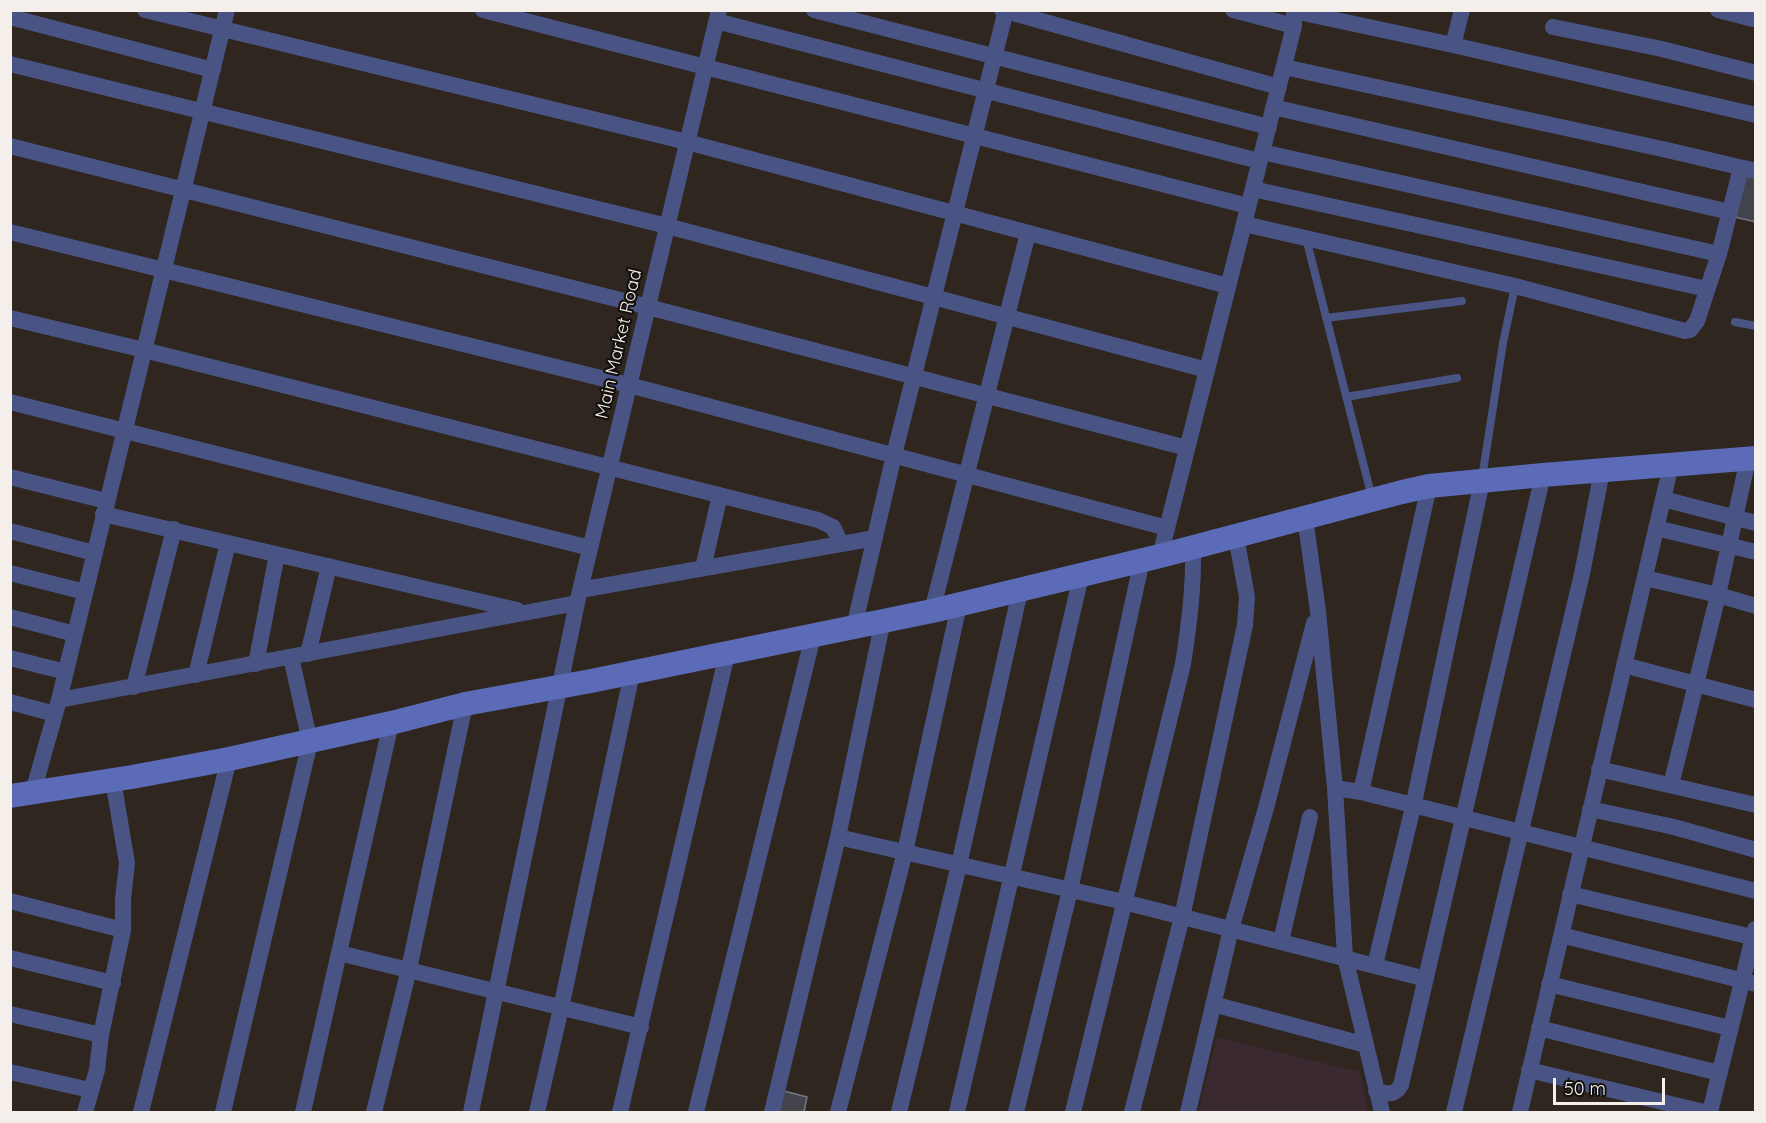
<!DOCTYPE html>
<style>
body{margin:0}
#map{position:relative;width:1766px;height:1123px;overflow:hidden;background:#2e261f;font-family:Quicksand,sans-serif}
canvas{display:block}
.frame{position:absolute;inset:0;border:12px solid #f4efea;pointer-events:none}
.scale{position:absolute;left:1553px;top:1078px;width:112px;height:27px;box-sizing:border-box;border:3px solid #f4efea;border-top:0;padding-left:8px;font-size:18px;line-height:21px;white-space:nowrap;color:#f4efea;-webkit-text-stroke:4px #13100d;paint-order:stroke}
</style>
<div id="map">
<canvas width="1766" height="1123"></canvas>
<div class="frame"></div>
<div class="scale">50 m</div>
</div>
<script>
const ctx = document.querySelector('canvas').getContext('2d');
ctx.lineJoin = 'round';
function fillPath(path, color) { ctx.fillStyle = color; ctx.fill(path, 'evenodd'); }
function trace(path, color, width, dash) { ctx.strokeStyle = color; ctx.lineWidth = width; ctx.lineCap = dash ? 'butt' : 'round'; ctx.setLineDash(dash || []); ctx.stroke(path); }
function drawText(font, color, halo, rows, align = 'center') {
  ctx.font = font + ' Quicksand,sans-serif'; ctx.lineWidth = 4.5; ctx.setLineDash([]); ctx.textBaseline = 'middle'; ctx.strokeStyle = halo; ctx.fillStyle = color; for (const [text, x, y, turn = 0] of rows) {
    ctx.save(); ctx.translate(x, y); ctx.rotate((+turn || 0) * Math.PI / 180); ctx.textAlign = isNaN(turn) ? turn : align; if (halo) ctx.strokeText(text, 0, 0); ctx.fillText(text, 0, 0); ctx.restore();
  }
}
fillPath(new Path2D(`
 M1217,1037L1360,1072L1368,1112H1198Z`), '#3b2931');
const building = new Path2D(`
 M1745,176L1756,178V222L1735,217Z
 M780,1090L807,1097L804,1112H774Z`);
fillPath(building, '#43434c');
trace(building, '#777782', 1.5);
trace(new Path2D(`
 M1306,238L1372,498
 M1326,318L1462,301
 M1735,322L1756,326
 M1346,397L1457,378
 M1482,478L1503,343L1515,286`), '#495484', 8);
trace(new Path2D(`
 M145,10L687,142L1228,286
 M483,10L1248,206
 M814,10L1269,127
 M1002,10L1279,87
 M1233,10L1294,26
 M1718,10L1753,19
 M1294,11L1453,45L1756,115
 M10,17L213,70
 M716,21L1259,161
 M1553,27L1662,49L1756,73
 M1453,45L1462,10
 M10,64L667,226L1207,370
 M1284,67L1667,150L1756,171
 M1273,107L1730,212
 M10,146L648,307L1187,448
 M1262,152L1719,254
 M1253,189L1707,289
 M1244,224L1515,286L1685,331L1690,330L1697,321L1719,254L1741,168
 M10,232L629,385L1167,528
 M10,318L144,350L818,520L833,527L841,544
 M10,402L590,548
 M10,477L106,501
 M1663,499L1756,523
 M103,514L517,610
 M1305,517L1318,611L1335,788L1345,957L1382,1112
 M1656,528L1756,552
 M10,531L94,553
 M1160,556L1294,26V10
 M703,568L720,495
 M10,573L85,592
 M1645,578L1718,595L1756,606
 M580,590L875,538
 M932,611L1028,233
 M10,617L75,634
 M854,627L894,455L1006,10
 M308,654L329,566
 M10,658L66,672
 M256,664L277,554
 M1624,665L1756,700
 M196,675L228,543
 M134,687L174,529
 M59,700L577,603
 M10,702L55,714
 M1599,769L1756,805
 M1671,785L1718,595L1748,459
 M1335,788L1361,792L1756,891
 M33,792L59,700L227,10
 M1361,792L1429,486
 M1590,809L1674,827L1756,850
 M838,837L1124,902L1426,979
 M1570,894L1756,938
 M10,901L123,930
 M1561,935L1756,984
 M1281,941L1310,817
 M339,953L641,1027
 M10,958L113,983
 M1375,965L1413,807L1482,481
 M1549,984L1730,1028
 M1213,1004L1366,1045
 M10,1014L101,1035
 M1539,1028L1719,1073
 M1529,1070L1704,1112
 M10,1072L90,1090
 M1376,1091C1388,1094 1395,1096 1401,1085L1543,475
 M85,1112L97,1070L101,1035L123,930V899L127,863L113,780
 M141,1112L229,759
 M223,1112L310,742L291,657
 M303,1112L391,723
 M374,1112L409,969L465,704
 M471,1112L577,603L719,10
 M537,1112L561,1008L632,673
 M620,1112L727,654
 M696,1112L813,636
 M772,1112L838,837L883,620
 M838,1112L905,852L959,605
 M899,1112L959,865L1020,591
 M957,1112L1081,576
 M1016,1112L1070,890L1142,560
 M1073,1112L1183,664C1189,625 1194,587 1193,547
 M1132,1112L1182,917L1245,625L1247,597L1236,536
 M1188,1112L1231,929L1266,808L1314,623
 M1454,1112L1582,574L1602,471
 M1520,1112L1671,465
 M1710,1112L1755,929`), '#495484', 16);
trace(new Path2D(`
 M10,796L132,777L229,759L391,723L465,704L591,681L932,611L1160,556L1402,492L1429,486L1543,475L1756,458`), '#5c6bb8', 24);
drawText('18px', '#f4efea', '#13100d', [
 ["Main Market Road",619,344,-77]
]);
</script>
